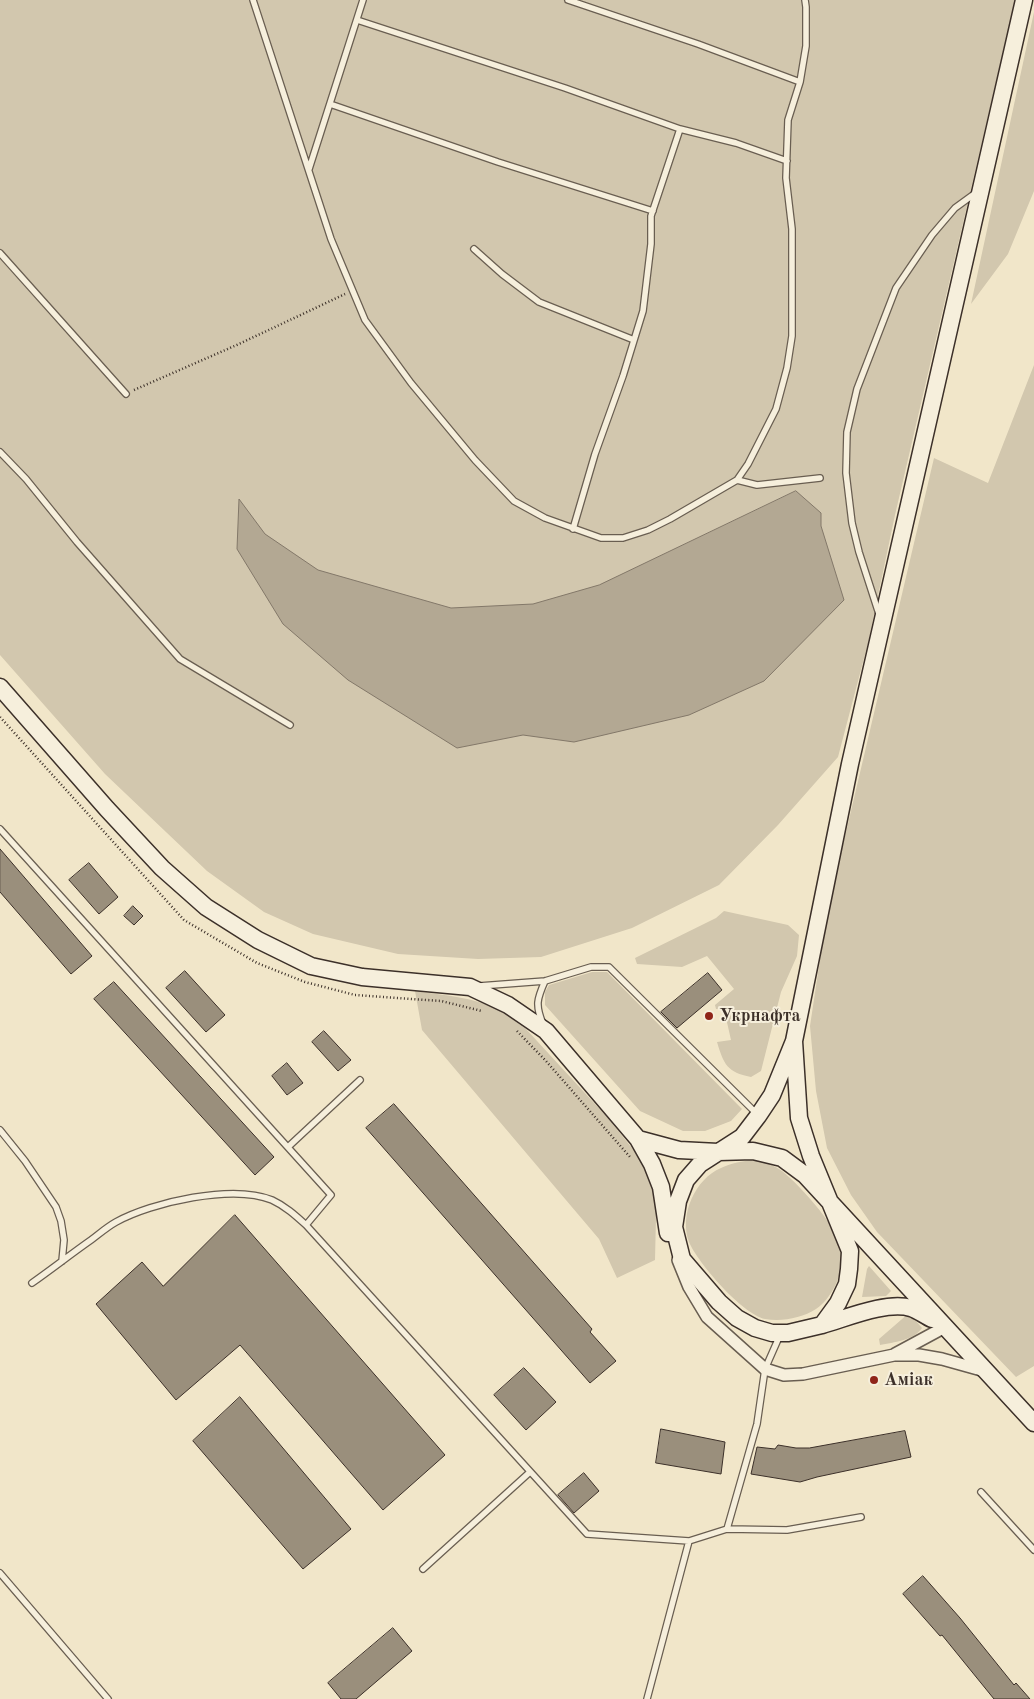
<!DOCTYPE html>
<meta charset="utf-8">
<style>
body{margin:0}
canvas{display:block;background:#f1e6c9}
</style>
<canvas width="1034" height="1699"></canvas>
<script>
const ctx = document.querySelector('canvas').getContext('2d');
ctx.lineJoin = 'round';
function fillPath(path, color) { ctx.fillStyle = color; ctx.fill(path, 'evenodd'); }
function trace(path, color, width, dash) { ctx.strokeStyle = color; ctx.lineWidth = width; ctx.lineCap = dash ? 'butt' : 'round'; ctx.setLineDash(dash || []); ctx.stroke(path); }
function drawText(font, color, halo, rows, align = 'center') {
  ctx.font = font + ' "Old Standard TT",serif'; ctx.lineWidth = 4; ctx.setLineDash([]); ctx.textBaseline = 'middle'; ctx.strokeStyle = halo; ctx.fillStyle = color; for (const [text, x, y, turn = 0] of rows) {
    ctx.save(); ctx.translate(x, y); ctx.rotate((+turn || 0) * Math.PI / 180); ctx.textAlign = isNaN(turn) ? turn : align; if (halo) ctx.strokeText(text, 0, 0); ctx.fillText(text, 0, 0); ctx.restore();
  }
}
fillPath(new Path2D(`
 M0,0H1015L895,515L868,643L838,757L778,825L719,885L632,928L541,957L478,959L398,954L313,934L264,912L207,871L105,774L0,655Z
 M1034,12V191L1008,254L971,304Z
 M1034,365V1366L1016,1377L877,1232L851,1195L827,1148L816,1091L810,1026L827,913L934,458L988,483Z
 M724,911L788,925L799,935L797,956L781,992L761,1071L751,1077C727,1072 724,1065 717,1042L731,1040L724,1009H716L715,1005L734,989L707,956L682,967L637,964L635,958L716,918Z
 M592,972H607L742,1109L731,1121L705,1131H683L640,1111L545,1005V992L549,985Z
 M415,991C440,995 474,997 496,1009C507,1014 516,1022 526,1029L607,1117L648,1168L655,1185L656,1217L655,1260L617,1278L599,1239L422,1030Z
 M754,1160C763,1162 771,1164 779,1169C795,1179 837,1227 841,1245C846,1267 835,1296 816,1309C802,1318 782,1322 765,1319C742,1314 698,1263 689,1242C679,1215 695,1179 721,1168C732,1163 742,1161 754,1160Z
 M869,1266L891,1291L886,1296L862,1297L867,1269Z
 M909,1313L922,1328C913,1341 894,1342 880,1345L879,1339Z`), '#d2c7ae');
const water = new Path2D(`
 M796,491L821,513V526L844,600L764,681L689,715L574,742L523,735L457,748L348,680L283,624L237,549L239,499L265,534L318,570L451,608L533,604L599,585Z`);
fillPath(water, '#b3a893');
trace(water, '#837869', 1);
const building = new Path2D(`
 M0,849L92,956L71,974L0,892Z
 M89,863L118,897L99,914L69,880Z
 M133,906L143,916L134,925L124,916Z
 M185,971L225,1015L206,1032L166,988Z
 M708,973L722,990L677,1028L661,1012Z
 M114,982L274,1157L255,1175L94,999Z
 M324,1031L351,1060L338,1071L312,1042Z
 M287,1063L303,1083L287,1095L272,1076Z
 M394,1104L592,1329L590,1332L616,1361L590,1383L366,1128Z
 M235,1215L445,1455L383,1510L240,1345L176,1400L96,1304L142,1262L163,1286Z
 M524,1368L556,1402L526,1430L494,1395Z
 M240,1397L351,1529L303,1569L193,1441Z
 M661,1429L725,1442L721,1474L656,1463Z
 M905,1431L911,1457L817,1477L800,1482L751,1474L757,1447L775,1449L778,1445L796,1448H809Z
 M584,1473L599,1491L574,1513L558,1495Z
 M923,1576L960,1618L1014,1685L1016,1683L1030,1699H994L942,1635L940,1636L903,1594Z
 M393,1628L412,1651L356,1699H341L328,1683Z`);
fillPath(building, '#9a8f7c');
trace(building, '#3c3029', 1);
const service = new Path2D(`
 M253,0L331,239L365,320L411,383L475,460L514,501L545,518L601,538H623L648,530L670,519L737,480L748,464L776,409L787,368L792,336V229L786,178L788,120L800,82L806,46V7L805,0
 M568,0L698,44L800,82
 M357,20L565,88L680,129L736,143L787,161
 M330,104L498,162L653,211
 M309,169L363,0
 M474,249L502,274L539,302L634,340
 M0,253L126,394
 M0,452L26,479L77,542L180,659L290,725
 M737,480L757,485L820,478
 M573,529L595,454L623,376L643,311L651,244V216L680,129
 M879,614L859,552L852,523L846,473L847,432L857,389L896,288L932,235L955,208L977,192
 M0,829L331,1195L306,1225L587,1534L689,1541
 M479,986L545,981L591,967H609L757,1114
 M543,1024C535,1005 537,999 545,981
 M0,1130L25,1161L56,1207L61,1221L64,1240L62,1261
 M288,1147L360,1080
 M32,1283C52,1269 71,1254 91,1240C99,1234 107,1227 116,1222C152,1202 233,1184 272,1200C285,1206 295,1215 306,1225
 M981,1492L1034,1550
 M727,1529L787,1530L861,1517
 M423,1569L530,1472
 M0,1573L108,1699
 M647,1699L689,1541L727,1529L757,1424L765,1369L780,1335`);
const minor = new Path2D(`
 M678,1260L689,1287L707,1317L765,1369L784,1375L803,1374L894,1355H919L942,1359L985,1371
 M895,1354L945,1327`);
const secondary = new Path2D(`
 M0,687L107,809L162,868L206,907L258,940L311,966L362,977L470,987L508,1005L546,1031L638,1139L652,1164L661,1187L668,1233
 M794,1041L799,1118L811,1156L850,1251L849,1269L847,1284L838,1303L822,1325L788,1333H772L755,1328L737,1318L719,1302L682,1259L674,1227L678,1201L686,1180L700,1164L742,1137L758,1116L772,1095L794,1041L850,764L1024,0
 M638,1139L679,1150L718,1152L753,1151L782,1158L805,1175L1034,1423
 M822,1325C847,1318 886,1301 911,1308C918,1310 925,1316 932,1319`);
trace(service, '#695e51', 8);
trace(minor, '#695e51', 14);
trace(secondary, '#3c3029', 19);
trace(new Path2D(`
 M134,390L239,344L345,294
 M0,717L184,920L257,963L305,982L355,995L441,1001L482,1011
 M517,1031L546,1061L630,1157`), '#3c3029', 2.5, [1, 2.5]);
trace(service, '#f6efdc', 5.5);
trace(minor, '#f6efdc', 11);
trace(secondary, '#f6efdc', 16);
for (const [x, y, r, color] of [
 [709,1016,5,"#8f2418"],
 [874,1380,5,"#8f2418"]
]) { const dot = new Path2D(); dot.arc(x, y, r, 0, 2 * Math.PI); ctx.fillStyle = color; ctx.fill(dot); trace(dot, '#f6efdc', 2); }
drawText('bold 18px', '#3c3029', '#f6efdc', [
 ["Укрнафта",719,1016],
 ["Аміак",884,1380]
], 'left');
</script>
